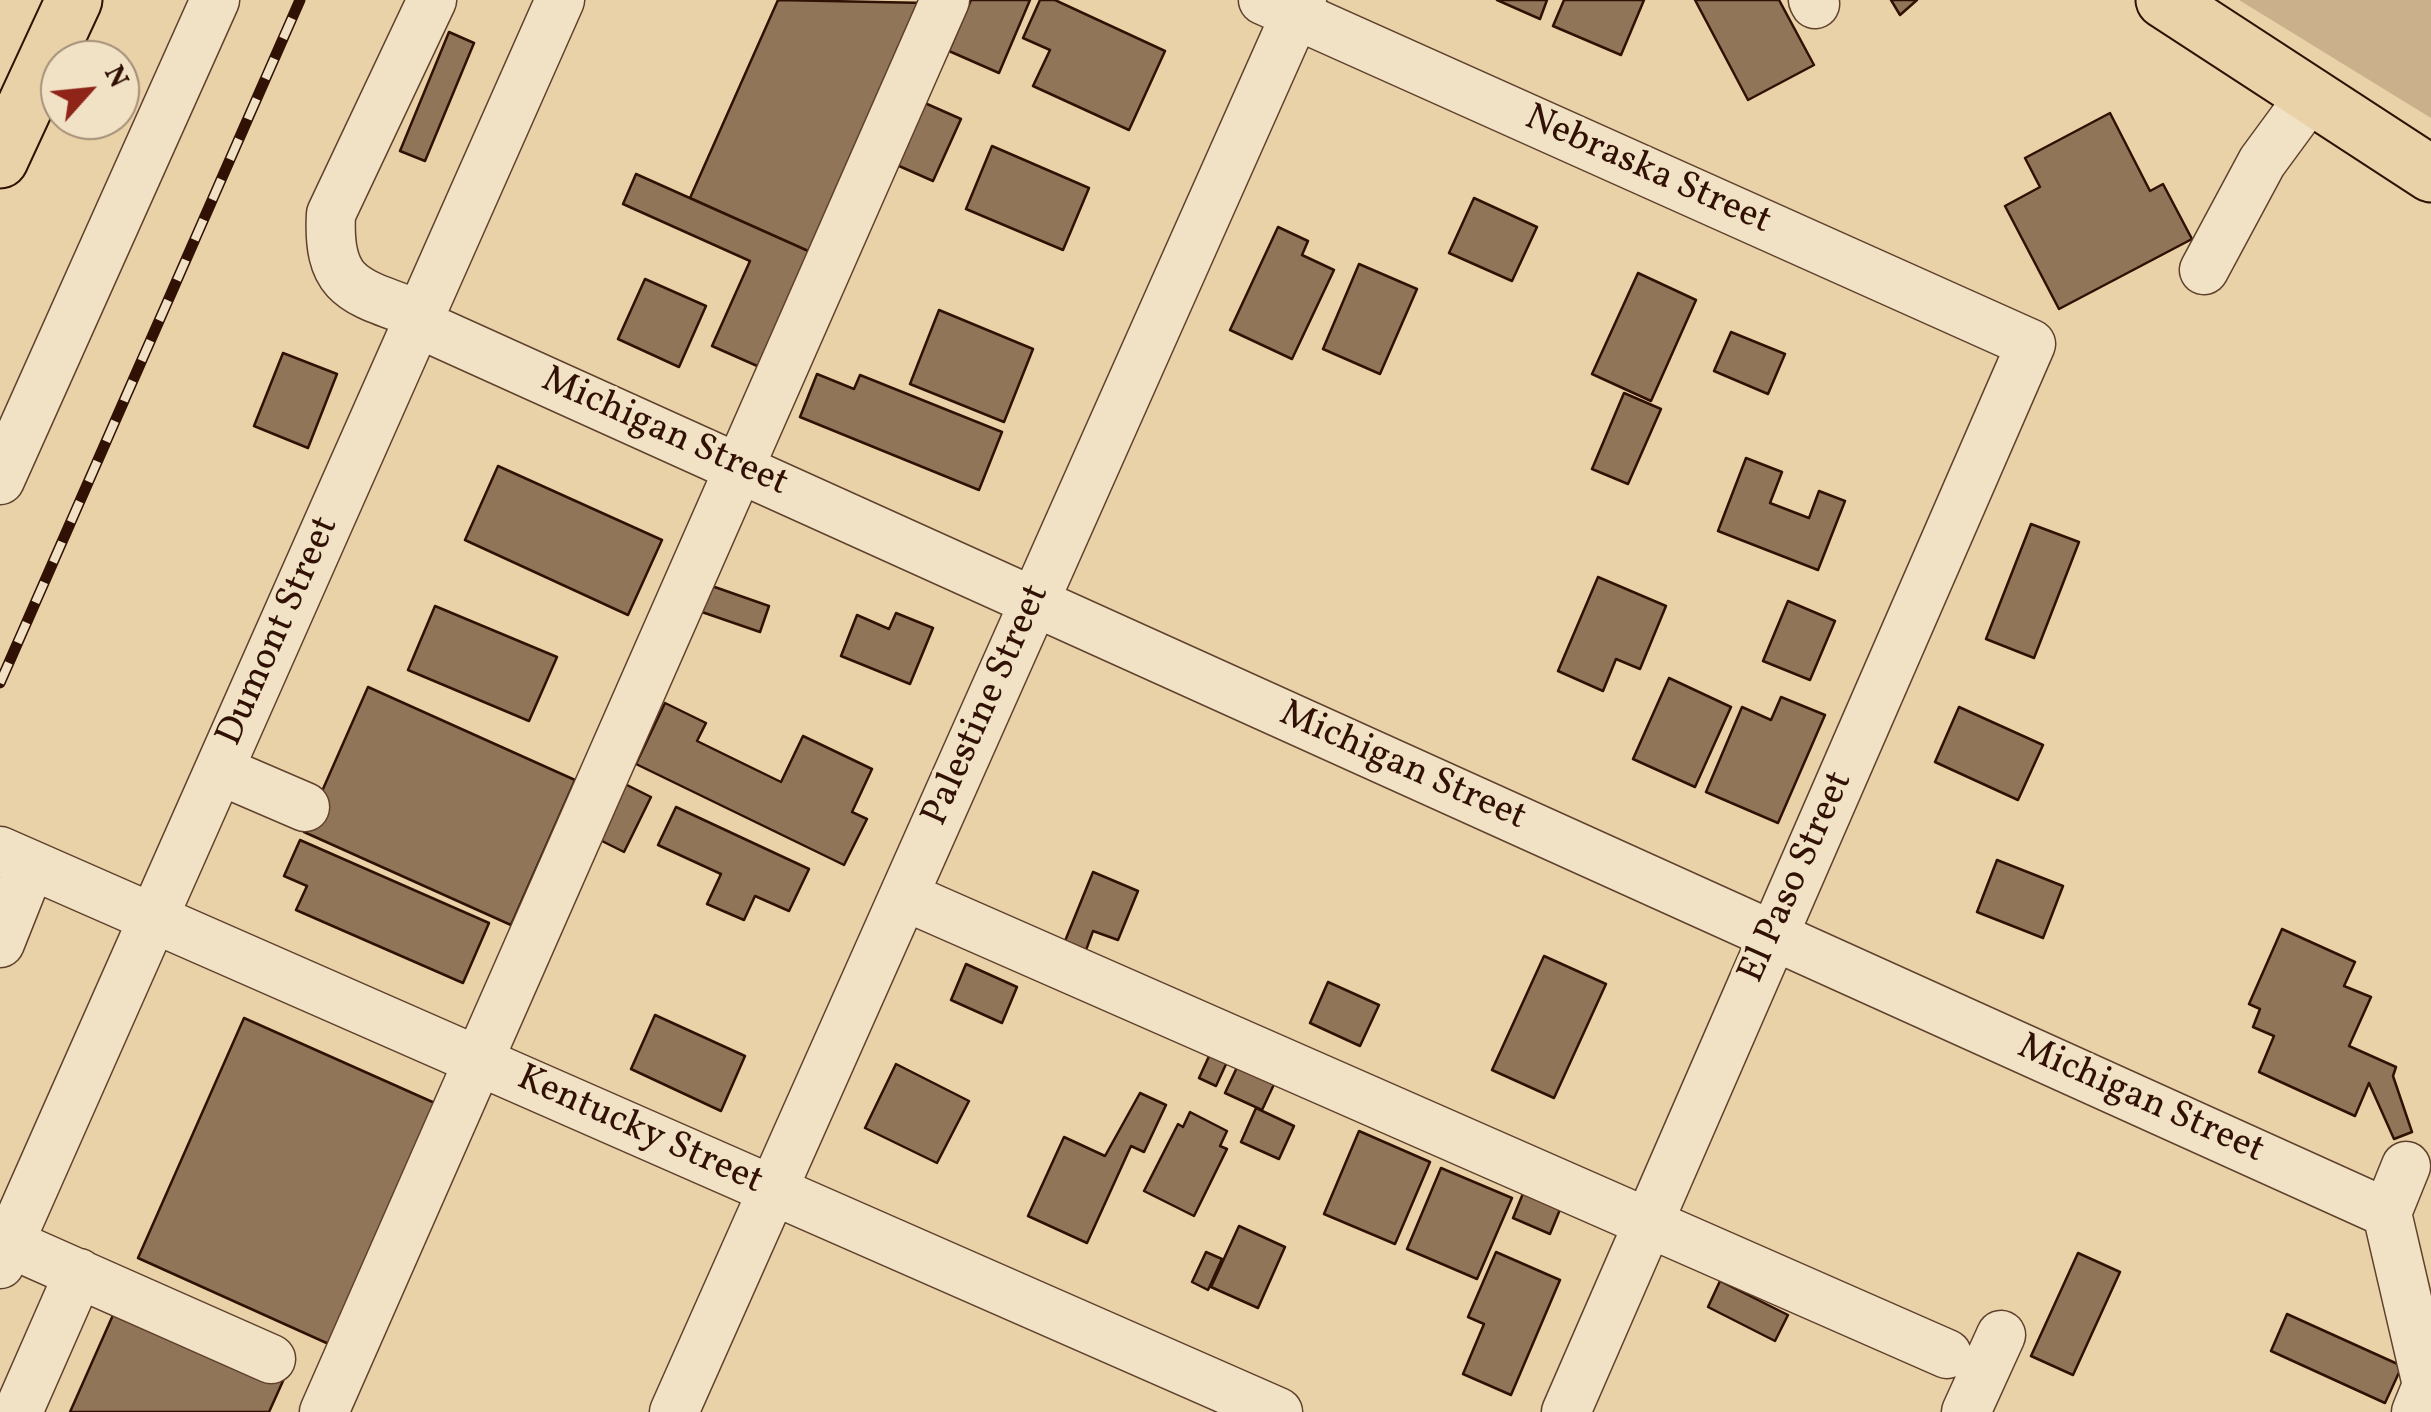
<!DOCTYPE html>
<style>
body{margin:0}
#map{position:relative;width:2431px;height:1412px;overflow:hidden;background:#e9d2a8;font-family:Vollkorn,serif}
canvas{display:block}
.north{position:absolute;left:40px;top:40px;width:100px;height:100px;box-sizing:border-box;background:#f1e2c6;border:2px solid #a48e78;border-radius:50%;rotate:63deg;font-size:28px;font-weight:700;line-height:40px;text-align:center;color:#311104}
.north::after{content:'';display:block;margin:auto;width:35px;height:45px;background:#8f2418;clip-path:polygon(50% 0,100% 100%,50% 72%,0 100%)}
</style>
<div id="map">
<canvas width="2431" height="1412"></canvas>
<div class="north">N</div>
</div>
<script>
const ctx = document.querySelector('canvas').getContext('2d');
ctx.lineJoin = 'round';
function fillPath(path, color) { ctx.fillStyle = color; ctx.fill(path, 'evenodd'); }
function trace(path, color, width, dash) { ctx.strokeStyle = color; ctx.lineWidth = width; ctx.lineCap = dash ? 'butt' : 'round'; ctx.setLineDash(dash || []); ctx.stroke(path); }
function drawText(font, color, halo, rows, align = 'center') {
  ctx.font = font + ' Vollkorn,serif'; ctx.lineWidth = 8; ctx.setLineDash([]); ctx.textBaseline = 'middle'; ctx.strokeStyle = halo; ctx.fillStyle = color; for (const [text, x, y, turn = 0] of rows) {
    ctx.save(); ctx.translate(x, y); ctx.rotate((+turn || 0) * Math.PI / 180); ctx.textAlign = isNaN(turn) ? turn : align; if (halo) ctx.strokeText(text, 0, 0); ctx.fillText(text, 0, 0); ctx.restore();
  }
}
fillPath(new Path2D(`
 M2239,0H2431V118Z`), '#cab18c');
const building = new Path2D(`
 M778,0L926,3L815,254L690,198Z
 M971,0H1030L999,73L949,51Z
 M1040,0H1055L1165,51L1129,130L1033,86L1050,50L1023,38Z
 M1497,0H1547L1540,19Z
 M1564,0H1644L1621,55L1553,26Z
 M1695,0H1779L1814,65L1748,100Z
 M1891,0H1917L1900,15Z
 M449,32L474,43L425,161L400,151Z
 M918,100L961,119L933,181L890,162Z
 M2110,113L2150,191L2163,184L2192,239L2059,309L2005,206L2040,187L2025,158Z
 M992,146L1089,188L1063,250L966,209Z
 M636,174L815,254L764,369L712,346L750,261L623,204Z
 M1474,198L1537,227L1512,281L1449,253Z
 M1278,227L1308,241L1302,255L1334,270L1292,359L1230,330Z
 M1359,264L1417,289L1380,374L1323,349Z
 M1638,273L1696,300L1651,401L1592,374Z
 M645,279L706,306L679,367L618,339Z
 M939,310L1033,349L1004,422L910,384Z
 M1731,332L1785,354L1768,394L1714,371Z
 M283,353L337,374L308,448L254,426Z
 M817,374L854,389L860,375L1002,432L979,490L800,417Z
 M1624,393L1661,409L1628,484L1592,469Z
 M1746,458L1782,472L1770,503L1809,518L1819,491L1845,501L1818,570L1718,531Z
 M498,466L662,540L628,615L465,540Z
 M2031,524L2079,542L2034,658L1986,639Z
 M1598,577L1666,606L1640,669L1616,659L1603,691L1558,671Z
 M709,585L769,606L760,632L699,611Z
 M1788,601L1835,621L1810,680L1763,661Z
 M435,606L557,657L529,721L408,670Z
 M896,613L933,628L910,684L841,656L857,615L889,629Z
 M1669,678L1731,707L1695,787L1633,759Z
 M368,687L575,780L511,925L304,832Z
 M1781,697L1825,715L1778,823L1706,792L1742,707L1771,720Z
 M665,703L706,723L697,741L781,782L803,736L872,769L852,812L867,819L844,865L636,764Z
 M1959,707L2043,745L2018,800L1935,762Z
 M623,783L651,797L624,852L596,838Z
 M676,807L809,869L789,911L755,896L744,920L707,904L721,874L658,845Z
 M300,840L489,923L463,983L296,910L307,886L284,876Z
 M1997,860L2063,886L2043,938L1977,912Z
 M1093,872L1138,891L1118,940L1093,931L1086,950L1065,941Z
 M2282,929L2355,962L2344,986L2371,997L2349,1046L2396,1067L2393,1076L2412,1132L2394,1139L2369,1083L2355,1116L2259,1072L2274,1036L2253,1027L2260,1009L2249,1004Z
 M1544,956L1606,984L1554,1098L1492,1070Z
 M966,964L1017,987L1002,1023L951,1000Z
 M1328,982L1379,1005L1360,1046L1310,1023Z
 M655,1015L745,1056L721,1111L631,1069Z
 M244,1018L437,1104L331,1345L138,1258Z
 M1210,1054L1227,1062L1216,1086L1199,1078Z
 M1239,1063L1276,1080L1262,1110L1225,1093Z
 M896,1064L969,1101L937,1163L865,1128Z
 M1140,1093L1166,1105L1144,1152L1131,1146L1087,1243L1028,1216L1064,1137L1105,1156Z
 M1256,1108L1294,1126L1279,1159L1241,1142Z
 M1190,1112L1227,1131L1220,1146L1227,1149L1194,1216L1144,1191L1178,1124L1183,1127Z
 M1359,1131L1430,1162L1395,1244L1324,1214Z
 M1441,1168L1512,1198L1477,1279L1407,1249Z
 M1524,1191L1561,1207L1550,1234L1513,1218Z
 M1239,1226L1285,1247L1258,1308L1211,1287Z
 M1206,1252L1222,1259L1208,1290L1192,1282Z
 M1496,1252L1560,1280L1511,1395L1463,1374L1484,1324L1468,1317Z
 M2078,1253L2120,1272L2073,1375L2031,1356Z
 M1720,1281L1788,1315L1775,1341L1708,1307Z
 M117,1306L283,1381L269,1412H70Z
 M2287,1314L2402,1366L2385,1403L2271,1351Z`);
fillPath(building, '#917559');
trace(building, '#311104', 2.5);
const minor = new Path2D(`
 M1263,0L2031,344L1566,1412
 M1813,0L1815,4
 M2204,270L2262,162L2309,98
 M420,315C357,291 327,290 331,214L432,0
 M417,323L2387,1213
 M0,480L215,0
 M219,770L305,807
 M0,851L1278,1412
 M904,896L1947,1354
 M0,943L31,865
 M2406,1166L2387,1213L2427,1385L2416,1412
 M9,1243L271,1359
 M0,1264L560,0
 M18,1412L79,1273
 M324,1412L945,0
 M674,1412L1302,0
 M1966,1412L2001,1335`);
const major = new Path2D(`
 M2164,0L2431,174
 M0,160L74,0`);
trace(minor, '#5f412d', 51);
trace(major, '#311104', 59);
trace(minor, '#f1e2c6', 48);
trace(major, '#e9d2a8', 55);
const rail = new Path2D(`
 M0,683L300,0`);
trace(rail, '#311104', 11);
trace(rail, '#f1e2c6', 8, [22]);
drawText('38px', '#311104', '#f1e2c6', [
 ["Nebraska Street",1647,172,24],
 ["Michigan Street",664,434,24],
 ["Dumont Street",280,632,-66],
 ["Palestine Street",988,706,-66],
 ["Michigan Street",1402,768,24],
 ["El Paso Street",1798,878,-66],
 ["Michigan Street",2140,1101,24],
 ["Kentucky Street",639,1132,24]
]);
</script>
